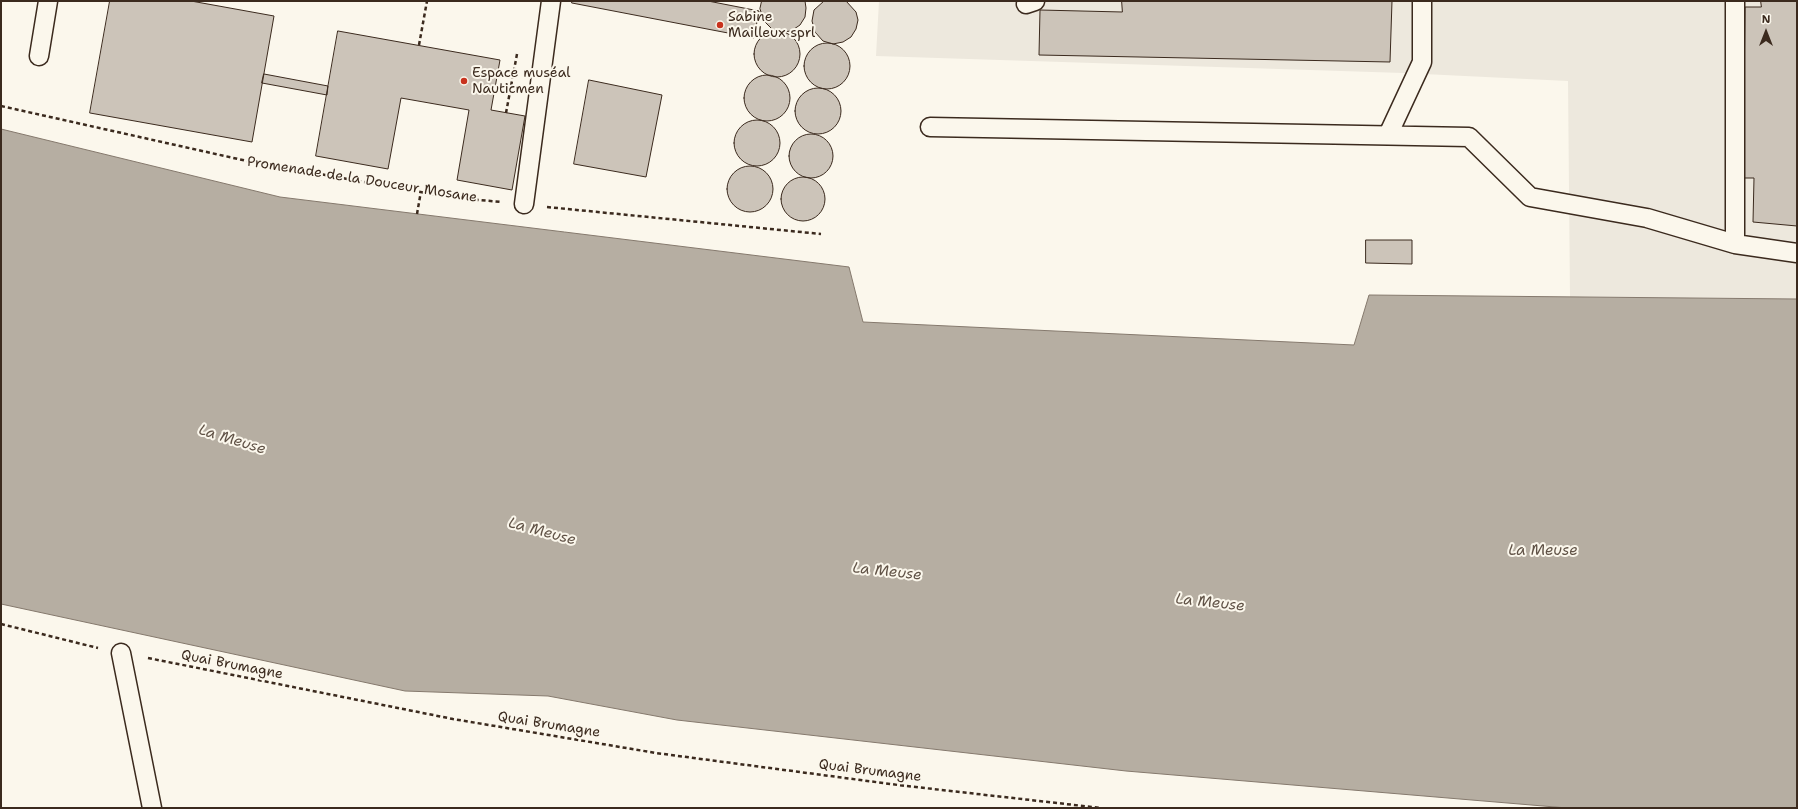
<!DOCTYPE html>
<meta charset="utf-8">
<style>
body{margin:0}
#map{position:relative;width:1798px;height:809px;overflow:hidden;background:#fbf7ec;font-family:"Shantell Sans",sans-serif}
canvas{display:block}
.frame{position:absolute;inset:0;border:2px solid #3b2a1e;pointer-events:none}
.north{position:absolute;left:1746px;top:12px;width:40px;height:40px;-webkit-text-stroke:3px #fbf7ec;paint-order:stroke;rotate:0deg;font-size:11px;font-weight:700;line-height:16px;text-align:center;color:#3b2a1e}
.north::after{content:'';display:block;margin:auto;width:14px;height:18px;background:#3b2a1e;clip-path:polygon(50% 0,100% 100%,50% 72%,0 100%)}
</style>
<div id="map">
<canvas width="1798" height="809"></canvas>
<div class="frame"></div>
<div class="north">N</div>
</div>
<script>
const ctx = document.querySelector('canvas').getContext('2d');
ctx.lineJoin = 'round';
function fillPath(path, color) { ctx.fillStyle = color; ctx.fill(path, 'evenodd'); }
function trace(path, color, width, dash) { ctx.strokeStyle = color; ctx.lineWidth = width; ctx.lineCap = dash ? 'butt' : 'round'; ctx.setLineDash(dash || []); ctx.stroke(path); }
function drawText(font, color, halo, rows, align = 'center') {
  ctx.font = font + ' "Shantell Sans",sans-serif'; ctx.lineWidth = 4; ctx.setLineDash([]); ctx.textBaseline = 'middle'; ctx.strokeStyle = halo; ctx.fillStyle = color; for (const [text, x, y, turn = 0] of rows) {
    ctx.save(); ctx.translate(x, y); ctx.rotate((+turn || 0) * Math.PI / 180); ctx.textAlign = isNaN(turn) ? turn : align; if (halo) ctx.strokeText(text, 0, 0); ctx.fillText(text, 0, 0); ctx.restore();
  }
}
fillPath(new Path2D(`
 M879,1H1797V299L1570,297L1568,81L1403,73L876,56Z`), '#ede8dd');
const water = new Path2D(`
 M1,129L280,197L849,267L863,322L1354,345L1369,295L1797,299V808H1567L1126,771L677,720L548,696L405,691L1,604Z`);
fillPath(water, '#b6aea2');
trace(water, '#85796d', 1);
const building = new Path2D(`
 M110,1H191L274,16L252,142L90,113Z
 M572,1H708L759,11L754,38L572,3Z
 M762,1H805L806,8L805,17L800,25L791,31L781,32L772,29L764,21L760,9Z
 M846,1L856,12L858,20L856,29L851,37L843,42L833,44L823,41L815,32L812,21L814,10L824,1Z
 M1122,1H1392L1390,62L1039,55L1040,10L1122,12Z
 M1761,1H1797V226L1753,222L1754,178H1743L1745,7H1761Z
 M338,31L500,60L491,110L525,116L512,190L457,180L469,110L401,98L388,169L316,156Z
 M754 54a23 23 0 1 1 46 0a23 23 0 1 1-46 0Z
 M804 66a23 23 0 1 1 46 0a23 23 0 1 1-46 0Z
 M264,74L328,86L327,95L262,83Z
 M744 98a23 23 0 1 1 46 0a23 23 0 1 1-46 0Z
 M589,80L662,95L646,177L574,164Z
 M795 111a23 23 0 1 1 46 0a23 23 0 1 1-46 0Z
 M734 143a23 23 0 1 1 46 0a23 23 0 1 1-46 0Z
 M789 156a22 22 0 1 1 44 0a22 22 0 1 1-44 0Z
 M727 189a23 23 0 1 1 46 0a23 23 0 1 1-46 0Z
 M781 199a22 22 0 1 1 44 0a22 22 0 1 1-44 0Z
 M1366,240H1412V264L1366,263Z`);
fillPath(building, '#ccc4b9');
trace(building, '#3b2a1e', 1);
const lane = new Path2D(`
 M1735,1V244L1797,253
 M1026,4L1035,1
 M39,56L48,1
 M930,127L1469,137L1530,197L1647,218L1735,244
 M1388,135L1422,62V1
 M524,204L551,1
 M121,653L152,808`);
trace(lane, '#3b2a1e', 21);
trace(new Path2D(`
 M419,45L427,1
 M1,106L247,161L448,197L501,202
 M506,113L517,54
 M547,207L821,234
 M417,214L421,191
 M1,624L98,648
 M148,658L453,719L656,753L898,785L1101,808`), '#3b2a1e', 2.5, [4, 3]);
trace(lane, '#fbf7ec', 18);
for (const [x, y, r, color] of [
 [720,25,4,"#c8321e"],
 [464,81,4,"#c8321e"]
]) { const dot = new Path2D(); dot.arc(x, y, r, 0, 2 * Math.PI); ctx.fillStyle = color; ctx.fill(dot); trace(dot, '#fbf7ec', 1.5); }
drawText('14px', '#3b2a1e', '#fbf7ec', [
 ["Sabine",728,17],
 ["Mailleux sprl",728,33],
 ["Espace muséal",472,73],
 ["Nauticmen",472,89]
], 'left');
drawText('14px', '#3b2a1e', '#fbf7ec', [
 ["Promenade de la Douceur Mosane",362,180,9],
 ["Quai Brumagne",232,665,11],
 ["Quai Brumagne",549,725,9],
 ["Quai Brumagne",870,771,7]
]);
drawText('italic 15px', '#605246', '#fbf7ec', [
 ["La Meuse",232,440,17],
 ["La Meuse",542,532,15],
 ["La Meuse",1543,551],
 ["La Meuse",887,572,6],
 ["La Meuse",1210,603,6]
]);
</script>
